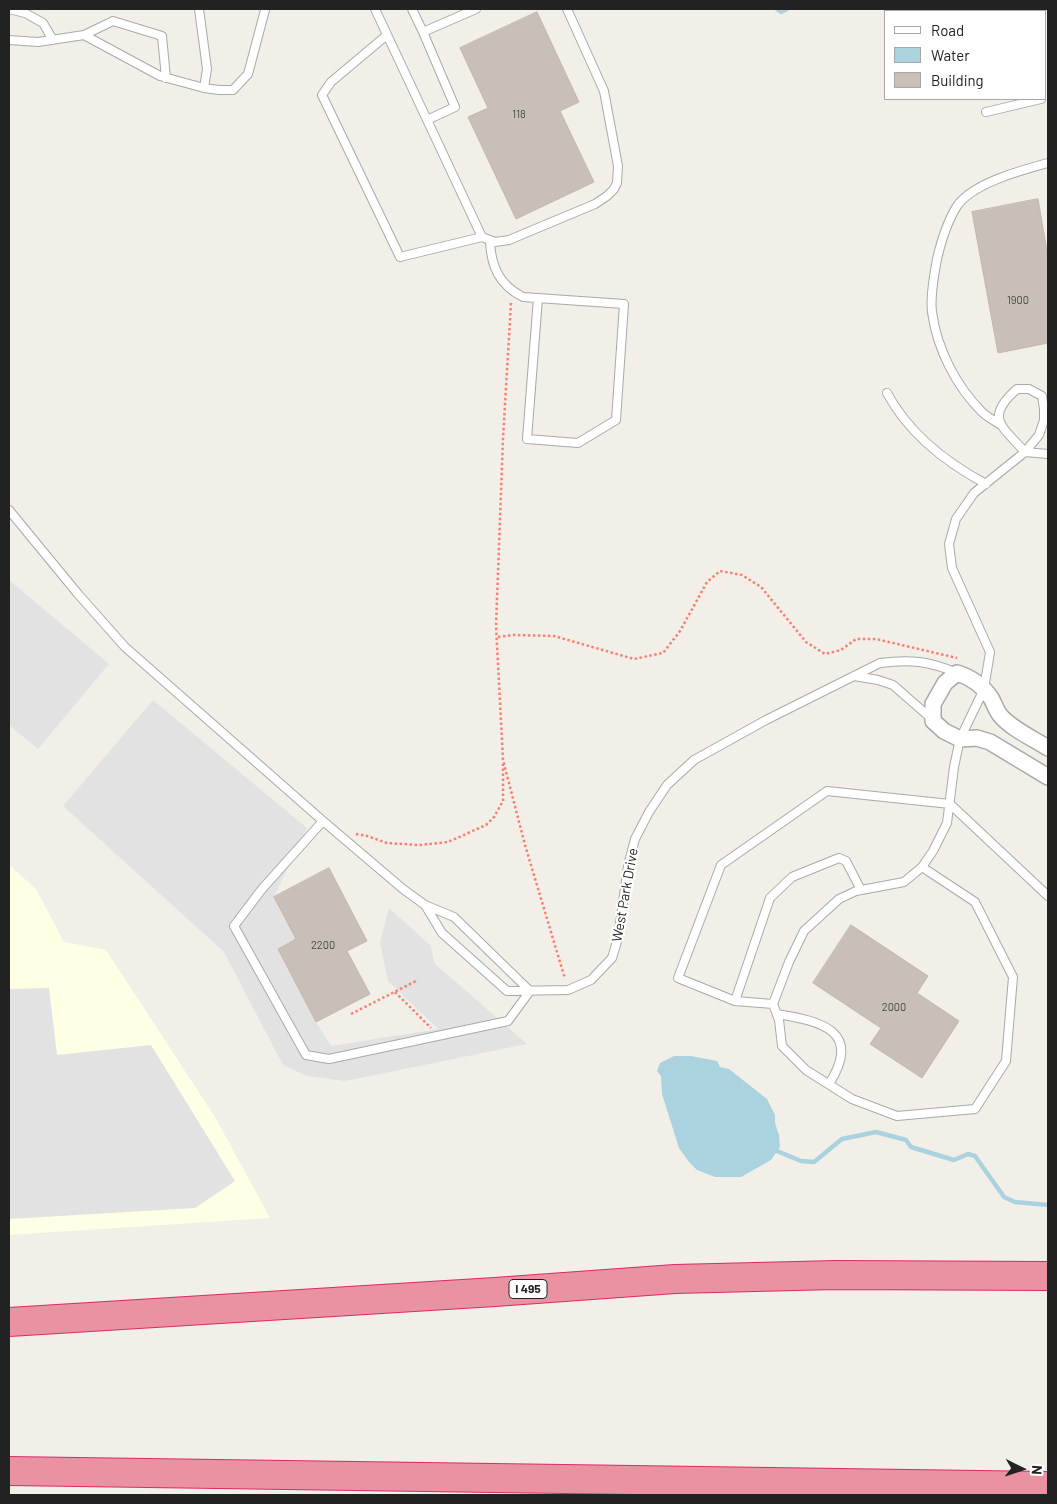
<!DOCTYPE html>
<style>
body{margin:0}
#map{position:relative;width:1057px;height:1504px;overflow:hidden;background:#f2efe9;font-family:Barlow,sans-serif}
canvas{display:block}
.frame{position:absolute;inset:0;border:10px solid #222;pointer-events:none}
.legend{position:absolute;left:884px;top:10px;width:162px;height:90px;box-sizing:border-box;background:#fff;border:1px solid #a7a7a7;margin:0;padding:6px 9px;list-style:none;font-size:15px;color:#222}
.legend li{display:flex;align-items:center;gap:10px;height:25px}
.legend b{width:25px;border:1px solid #a7a7a7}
.north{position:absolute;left:997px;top:1444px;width:50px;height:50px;-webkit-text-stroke:4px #fff;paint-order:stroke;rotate:94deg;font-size:14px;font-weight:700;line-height:20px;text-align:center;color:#222}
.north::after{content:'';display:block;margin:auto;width:18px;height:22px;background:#222;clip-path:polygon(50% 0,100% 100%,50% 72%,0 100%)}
</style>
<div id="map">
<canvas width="1057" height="1504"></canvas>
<div class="frame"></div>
<ul class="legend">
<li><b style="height:6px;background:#fff"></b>Road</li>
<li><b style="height:14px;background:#aad3df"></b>Water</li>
<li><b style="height:14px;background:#c7bfb8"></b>Building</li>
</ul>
<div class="north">N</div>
</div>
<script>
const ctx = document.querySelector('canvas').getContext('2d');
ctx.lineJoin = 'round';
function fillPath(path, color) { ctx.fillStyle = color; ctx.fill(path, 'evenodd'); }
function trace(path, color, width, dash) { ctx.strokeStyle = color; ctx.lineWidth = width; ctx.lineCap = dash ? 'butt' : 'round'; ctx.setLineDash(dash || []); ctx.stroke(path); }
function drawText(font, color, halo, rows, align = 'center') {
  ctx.font = font + ' Barlow,sans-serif'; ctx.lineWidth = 4.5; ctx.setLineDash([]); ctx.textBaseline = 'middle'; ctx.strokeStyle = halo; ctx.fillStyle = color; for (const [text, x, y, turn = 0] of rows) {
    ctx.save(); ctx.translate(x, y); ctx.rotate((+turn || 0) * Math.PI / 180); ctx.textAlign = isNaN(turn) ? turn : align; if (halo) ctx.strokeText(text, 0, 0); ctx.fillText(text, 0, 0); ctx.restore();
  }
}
fillPath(new Path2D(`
 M9,865L36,889L64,942L106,950L215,1117L270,1218L9,1235Z`), '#ffffe5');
fillPath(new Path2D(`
 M9,580L109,664L38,749L9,725Z
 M153,700L307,828L274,897L296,939L278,949L316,1022L331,1046L438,1029L388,981L380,942L389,908L431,946L434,963L527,1044L345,1081L307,1076L283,1065L224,952L63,806Z
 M49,988L57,1055L151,1045L235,1181L195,1208L9,1219V989Z`), '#e2e2e2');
fillPath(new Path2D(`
 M674,1056H691L717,1061L720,1067L729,1069L767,1099L775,1115V1123L779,1135L780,1147L771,1160L741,1177H715L697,1170L689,1162L679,1148L662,1094L661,1076L657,1071L660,1063Z`), '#aad3df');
trace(new Path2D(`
 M777,9L781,12L787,9
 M777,1151L801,1161L814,1162L842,1139L876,1132L906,1140L911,1147L954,1160L968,1154L975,1156L1004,1197L1015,1202L1048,1205`), '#aad3df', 4.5);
const building = new Path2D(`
 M537,12L579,102L560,111L594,182L516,219L468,117L488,108L460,48Z
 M1038,199L1048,257V343L998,353L972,212Z
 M329,868L367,941L347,951L370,994L316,1022L278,949L296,939L274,897Z
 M851,925L928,976L917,993L959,1021L922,1078L870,1044L881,1028L813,983Z`);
fillPath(building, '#c7bfb8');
trace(building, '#c4b6ab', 1);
const service = new Path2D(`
 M9,9L25,13L43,23L53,40
 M199,9L207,69L204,88L219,90H233L248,74L265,10
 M375,9L482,237L495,242L509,240L595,204L607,196L614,189L617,183L618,166L604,91L567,9
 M412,9L423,32
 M84,35L113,21L162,36L166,78
 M387,35L331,82L322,95L400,257L482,237
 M9,40L38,42L84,35L160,76L204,88
 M986,112L1041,99
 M427,120L455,107L423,32L476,9
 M490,241C491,266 499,285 523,297L624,304L616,420L578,443L527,439L538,298
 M887,393C909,434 945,462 986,484
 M1001,425C995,421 987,417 982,412C956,386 937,349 932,312C930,296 934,275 937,259C941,242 947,222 957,206C973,183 1022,170 1048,163
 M9,510L78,594L125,647L323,821L403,889L425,905L454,917L530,991
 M854,676L878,680L893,685L933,720
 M323,821L262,889L234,926L306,1055L329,1059L508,1021L530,991
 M861,890L846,861L839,858L792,877L770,898L735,1001L773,1004L779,1020L782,1046L806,1070L852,1099L897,1116L975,1109L1006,1061L1013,977L975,902L922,867
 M425,905L442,933L507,991L568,990L591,980L612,958L618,938L628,866L635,839L649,812L667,785L694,760L766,720L880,663C910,659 929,661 957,673
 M735,1001L678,978L721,865L827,791L950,804L1048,896
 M773,1004L789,962L804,931L839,899L856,891L904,882L922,867L933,851L947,823L954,767L960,739L984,689L990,652L952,568L949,544L956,519L974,493L1025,452L1039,435L1044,420V409L1042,396L1029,389H1017C984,418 1002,426 1025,452L1048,454
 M777,1014C821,1021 863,1031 829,1084`);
const minor = new Path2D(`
 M1048,748C1034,739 1010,728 1000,715C996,710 994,703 991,698C983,686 970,677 957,673L945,683L933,704V721L944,731L960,739L977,738L990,742L1048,777`);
const motorway = new Path2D(`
 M9,1322L495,1292L675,1279L836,1275L1048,1276
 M9,1471L1048,1486`);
trace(service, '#a9a9a9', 10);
trace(minor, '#a9a9a9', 18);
trace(motorway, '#dc2a67', 30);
trace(new Path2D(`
 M511,303L503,438L496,626L503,760L525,845L565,979
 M498,637L513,635L554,636L634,659L663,653L680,631L707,582L720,571L742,575L761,587L806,642L825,654L841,650L856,639H876L957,658
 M356,834L367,836L387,843L419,845L448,842L486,825L494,817L503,801V764
 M395,992L431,1028
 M351,1014L418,980`), '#fa8072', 2.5, [2.5, 2.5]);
trace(service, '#fff', 8);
trace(minor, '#fff', 15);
trace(motorway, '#e892a2', 28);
drawText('11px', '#4b4948', null, [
 ["118",519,114],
 ["1900",1018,300],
 ["2200",323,945],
 ["2000",894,1007]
]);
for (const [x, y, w] of [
 [528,1289,38]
]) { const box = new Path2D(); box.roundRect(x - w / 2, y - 9.5, w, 19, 4); ctx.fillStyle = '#fff'; ctx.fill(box); trace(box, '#222', 1); }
drawText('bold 12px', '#222', null, [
 ["I 495",528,1289]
]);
drawText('14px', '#222', '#fff', [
 ["West Park Drive",625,895,-80]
]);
</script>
